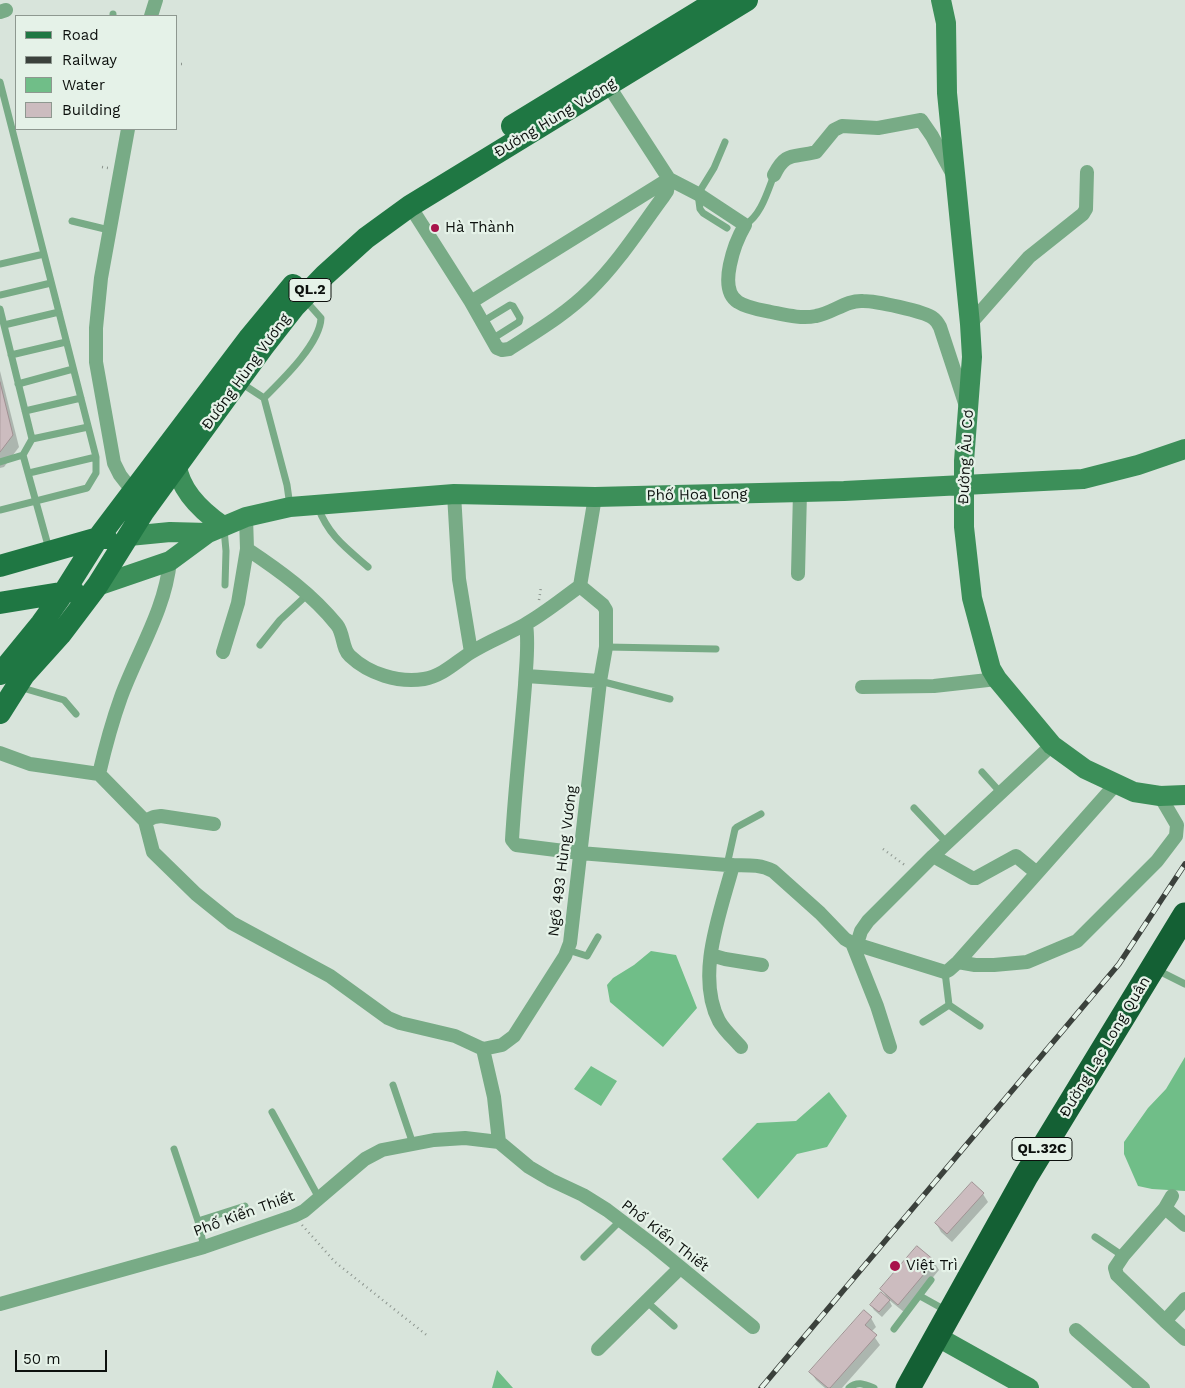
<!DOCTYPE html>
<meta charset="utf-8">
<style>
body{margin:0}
#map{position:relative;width:1185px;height:1388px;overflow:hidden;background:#d8e4db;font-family:"Work Sans",sans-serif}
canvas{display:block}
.legend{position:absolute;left:15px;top:15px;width:162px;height:115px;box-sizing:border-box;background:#e5f2e8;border:1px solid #8e9890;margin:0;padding:6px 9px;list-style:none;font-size:15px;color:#0c100d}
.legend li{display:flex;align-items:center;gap:10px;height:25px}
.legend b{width:25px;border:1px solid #8e9890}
.scale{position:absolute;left:15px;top:1350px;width:92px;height:22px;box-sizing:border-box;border:2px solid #0c100d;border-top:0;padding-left:6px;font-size:15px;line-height:18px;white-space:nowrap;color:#0c100d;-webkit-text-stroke:4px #e5f2e8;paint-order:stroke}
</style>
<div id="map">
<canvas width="1185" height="1388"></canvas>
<ul class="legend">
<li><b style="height:6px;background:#1f7743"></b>Road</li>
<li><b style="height:6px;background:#3b413c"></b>Railway</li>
<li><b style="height:14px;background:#70be88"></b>Water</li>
<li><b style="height:14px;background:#ccbcbf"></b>Building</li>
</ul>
<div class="scale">50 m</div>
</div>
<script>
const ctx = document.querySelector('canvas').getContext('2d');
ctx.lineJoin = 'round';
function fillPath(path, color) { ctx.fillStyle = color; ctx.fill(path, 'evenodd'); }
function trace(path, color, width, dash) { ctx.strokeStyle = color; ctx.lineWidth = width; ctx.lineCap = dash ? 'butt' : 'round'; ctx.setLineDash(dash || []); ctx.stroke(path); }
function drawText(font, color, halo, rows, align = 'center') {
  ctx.font = font + ' "Work Sans",sans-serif'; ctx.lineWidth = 4.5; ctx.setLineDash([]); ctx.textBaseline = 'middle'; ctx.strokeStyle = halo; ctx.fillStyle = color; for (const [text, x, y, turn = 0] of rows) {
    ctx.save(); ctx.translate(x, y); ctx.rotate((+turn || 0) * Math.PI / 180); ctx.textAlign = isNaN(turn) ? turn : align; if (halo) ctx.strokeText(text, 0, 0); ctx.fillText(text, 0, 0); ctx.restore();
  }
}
fillPath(new Path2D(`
 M651,951L676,955L697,1008L663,1047L610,1002L607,985L613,978L634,965Z
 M1185,1057V1191L1152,1189L1138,1186L1124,1154V1142L1148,1108L1166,1089Z
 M591,1066L617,1081L601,1106L574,1089Z
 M829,1092L847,1116L827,1147L797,1154L758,1199L722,1159L757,1123L796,1121Z
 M497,1370L513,1388H492Z`), '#70be88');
fillPath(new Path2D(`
 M0,371L19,447L4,467L0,468Z
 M983,1194L988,1202L952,1242L941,1232L936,1223Z
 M934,1262L939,1270L904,1312L889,1300L892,1306L882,1317L874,1310L871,1305L887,1298L882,1289Z
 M864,1312L871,1318L876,1327L871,1332L880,1345L842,1388H825L816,1380L811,1372Z`), '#0003');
const building = new Path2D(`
 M0,382L13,435L0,452Z
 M972,1182L984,1193L947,1234L935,1223Z
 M917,1246L935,1261L898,1305L880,1289Z
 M881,1292L890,1300L879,1312L870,1305Z
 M864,1310L872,1317L865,1325L877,1335L830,1388H828L809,1372Z`);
fillPath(building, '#ccbcbf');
trace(building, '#a09193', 1);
trace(new Path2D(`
 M176,64H182
 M102,167L108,168
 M539,600L541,587
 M883,849L906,866
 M302,1225L335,1262L429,1337`), '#8c958e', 2.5, [1, 4]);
trace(new Path2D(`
 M113,14V16
 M0,82L96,457V473L87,488L0,510
 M725,142L714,168L698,194L700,209L703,213L727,228
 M72,221L109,230
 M745,225C761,215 767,193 774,175
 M0,264L44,254
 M0,295L51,283
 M0,309L32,439L23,455
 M482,322L510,305L513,306L520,318L519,322L492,339
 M4,325L59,312
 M11,355L66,342
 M241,383L264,398L287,485L290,506
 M18,384L73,369
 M264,398C282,380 320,344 321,318L305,300
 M25,411L81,398
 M32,439L88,427
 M0,462L23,455L49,549
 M29,473L96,457
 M318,507C328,535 346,548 368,567
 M224,529L226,551L225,585
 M260,645L280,620L308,594
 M606,647L716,649
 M600,681L670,699
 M19,687L64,700L76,714
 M982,772L1001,793
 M914,808L947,843
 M727,865L735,829L737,827L761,814
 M568,950L587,956L598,937
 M1157,970L1185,984
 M949,1005L980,1026
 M923,1022L949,1005L945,972
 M393,1085L413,1144
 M272,1112L319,1198
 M174,1149L198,1221L204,1247
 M198,1221L245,1206
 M1095,1237L1123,1256
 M584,1257L621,1220
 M920,1296L947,1311
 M647,1302L674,1326
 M894,1329L931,1280
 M849,1388C857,1381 864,1384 874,1388`), '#78ab86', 7);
trace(new Path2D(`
 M0,12L6,10
 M151,16L156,0
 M128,129L101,278L96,328V362L114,463L120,475L134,493
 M774,175C786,151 793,158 816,152L834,130L842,126L878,128L921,120L932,136L952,173
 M410,206L471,302L669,179L698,194L745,225C735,242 717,289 738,302C747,308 761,310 771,312C786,315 801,319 816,316C833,313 846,300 863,301C875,301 924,311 933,318C936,320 938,323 940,327L965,403
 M471,302L497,348L502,350L509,349C537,331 566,314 590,290C618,263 640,228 663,197L667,191L669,179L608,85
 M970,324L1029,257L1083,214L1086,209L1087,172
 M454,494L459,579L471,652
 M246,517L247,549C280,571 312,594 337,625C344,634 342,649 350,656C369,674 398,683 424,679C442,676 455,663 470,653C487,642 506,635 524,625C544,614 562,599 580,586L595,497
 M798,574L800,492
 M526,624C529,644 526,665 525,685C521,737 515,788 512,840L516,845L580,853L727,865C743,866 758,863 773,871L820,913L845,939L852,943L945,972L949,970L958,962L1116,784
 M223,652L238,603L247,549
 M526,676L600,681
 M862,687L934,686L997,679
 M0,753L30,764L99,774L145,821L153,852L196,894L232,923L330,976L388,1018L400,1023L455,1036L483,1049L502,1045L514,1036L565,956L570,943L600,681L606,647V610L603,605L580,586
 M99,774C105,748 112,722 121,697C138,651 165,610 170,561
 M145,821L154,817L161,816L214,824
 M933,856L972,878H976L1016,856L1037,873
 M733,865C721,911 695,975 719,1021C724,1030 734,1039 741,1047
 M852,943L877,1006L890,1047
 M857,944L861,931L868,921L933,856L1052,745
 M711,955L725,959L762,965
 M958,962L975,965H994L1027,962L1077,941L1157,861L1176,836L1177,825L1160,796
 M483,1049L494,1097L499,1142
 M1165,1208L1172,1196
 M1185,1299L1165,1321L1185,1339
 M0,1304L204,1247L294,1216L304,1211L365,1159L382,1150L434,1140L465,1138L499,1142L529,1167L551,1180L583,1195L607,1210L653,1245L753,1327
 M1165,1321L1117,1275L1115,1268L1123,1256L1165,1208L1185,1225
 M1076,1330L1143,1388
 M598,1349L680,1268`), '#78ab86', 14);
trace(new Path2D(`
 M941,0L946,23L947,93L970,324L972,357L964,461V527L972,598L991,669L997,679L1052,745L1085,769L1134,792L1160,796L1185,795
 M177,465C180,492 203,512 223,526
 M129,536L170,532L208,533
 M97,586L170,561L208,533L246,517L290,507L454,494L595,497L676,495L844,491L1083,479L1138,465L1185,449
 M936,1336L1029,1388`), '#3c8f59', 20);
trace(new Path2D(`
 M512,126L718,0
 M0,566L98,538H106
 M0,603L73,591
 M0,674L41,624L64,592L98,538L250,337L293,285
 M0,713L24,675L60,635L97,586L144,511L263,347L295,306L325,275L366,238L410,206L747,0`), '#1f7743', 22);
trace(new Path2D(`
 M908,1388L1026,1176L1185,915`), '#146034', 25);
const rail = new Path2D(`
 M761,1388L1119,964L1185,864`);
trace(rail, '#3b413c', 5.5);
trace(rail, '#e5f2e8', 4, [11]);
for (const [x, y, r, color] of [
 [435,228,5,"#a8144b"],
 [895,1266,6,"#a8144b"]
]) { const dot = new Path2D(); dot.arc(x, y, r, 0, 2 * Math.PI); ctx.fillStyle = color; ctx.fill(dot); trace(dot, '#e5f2e8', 2); }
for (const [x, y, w] of [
 [310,290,42],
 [1042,1149,60]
]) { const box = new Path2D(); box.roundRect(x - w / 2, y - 11.5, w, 23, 4); ctx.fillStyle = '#e5f2e8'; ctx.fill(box); trace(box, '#0c100d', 1); }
drawText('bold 14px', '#0c100d', null, [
 ["QL.2",310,290],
 ["QL.32C",1042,1149]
]);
drawText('15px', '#0c100d', '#e5f2e8', [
 ["Đường Hùng Vương",555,118,-31],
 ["Đường Hùng Vương",246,372,-54],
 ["Đường Âu Cơ",966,457,-87],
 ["Phố Hoa Long",697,495,-1],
 ["Ngõ 493 Hùng Vương",563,861,-83],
 ["Đường Lạc Long Quân",1105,1047,-59],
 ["Phố Kiến Thiết",244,1214,-20],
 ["Phố Kiến Thiết",665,1236,38]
]);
drawText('15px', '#0c100d', '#e5f2e8', [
 ["Hà Thành",445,228],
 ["Việt Trì",906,1266]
], 'left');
</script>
